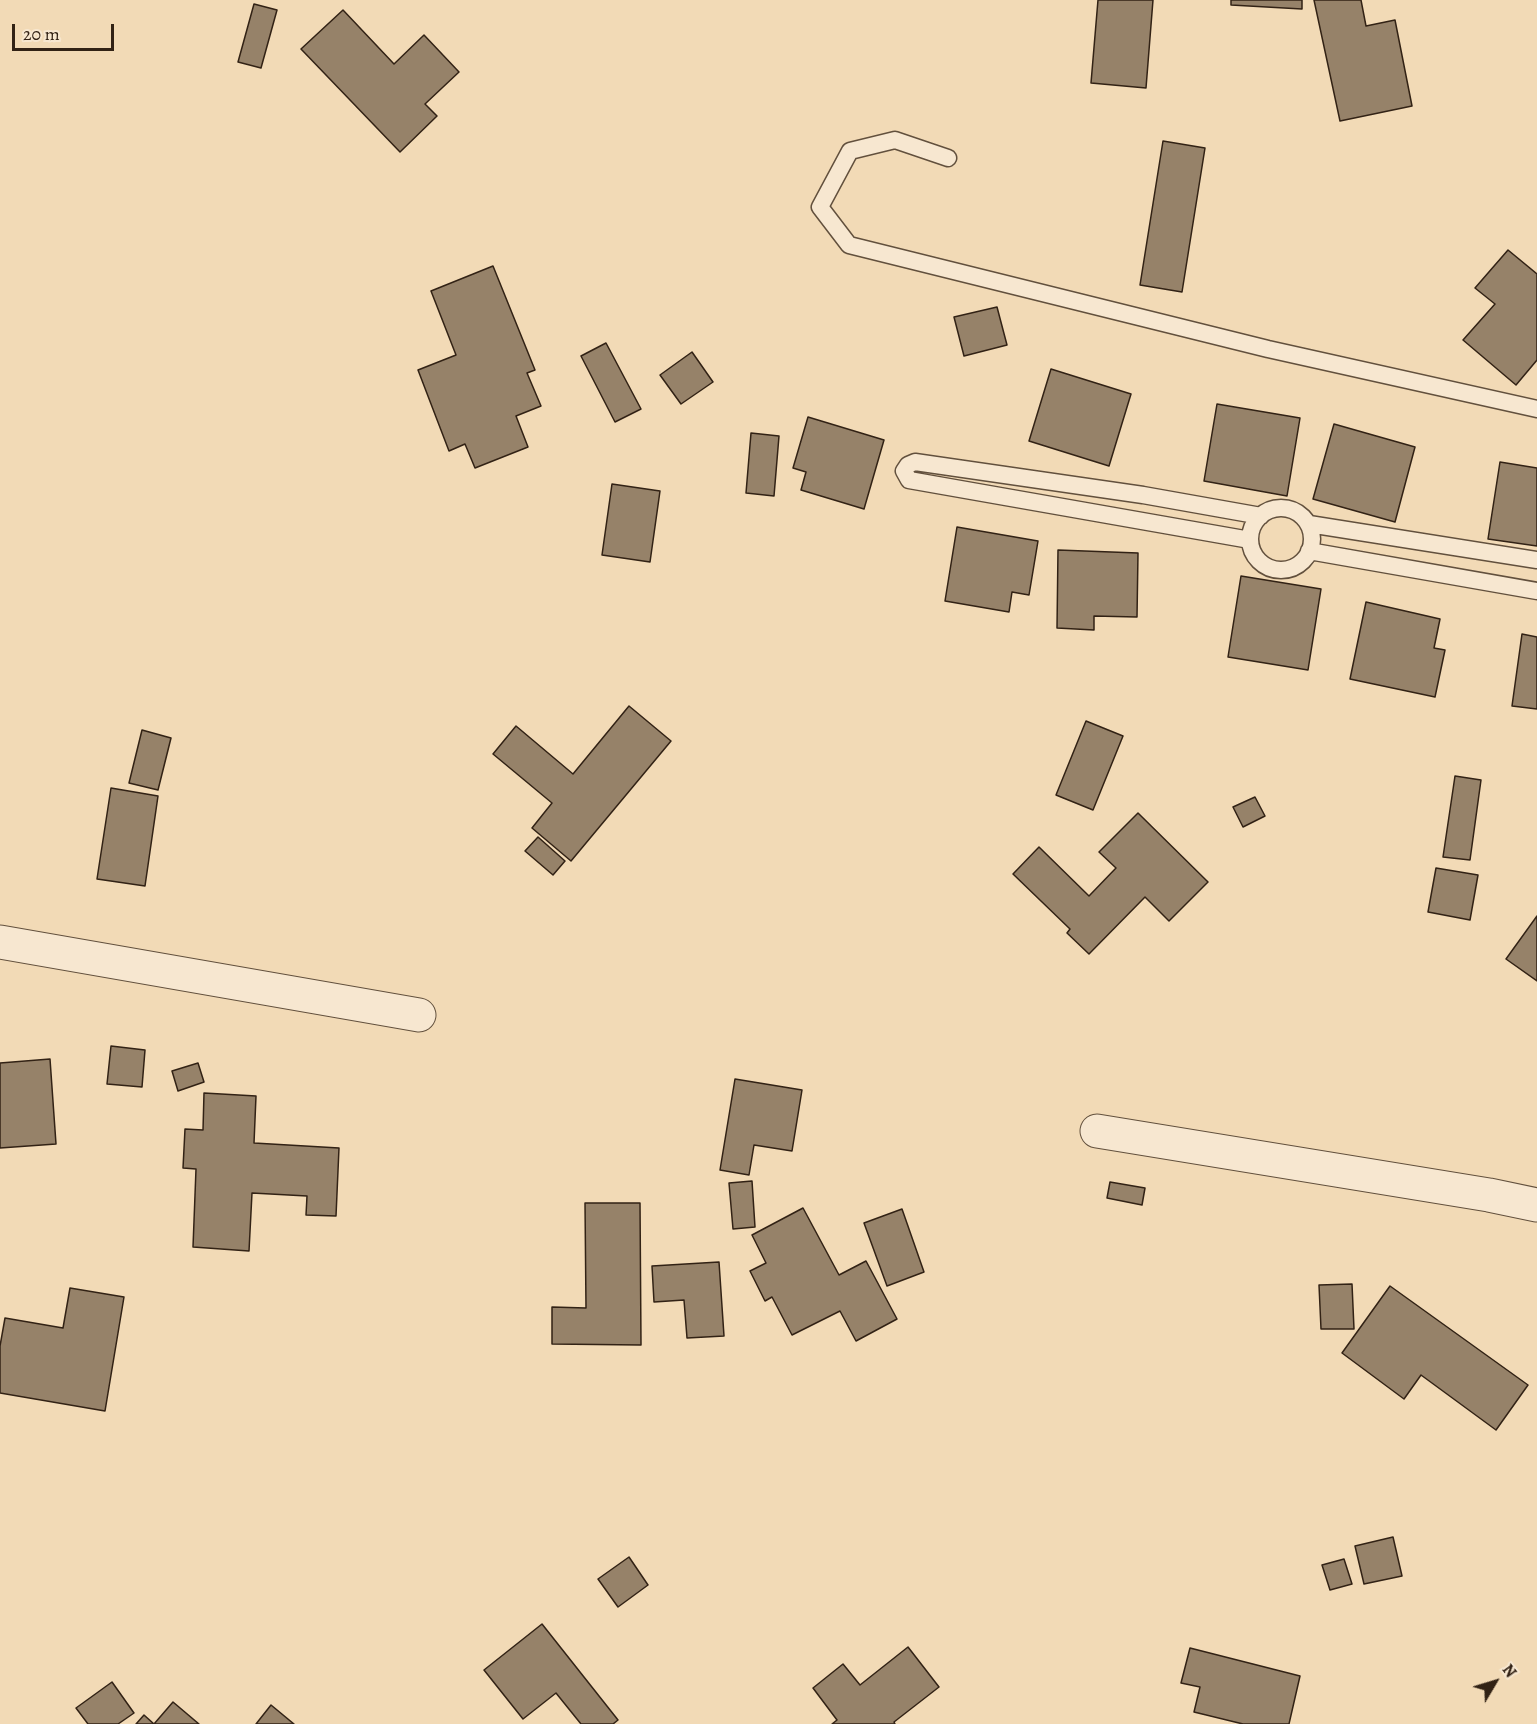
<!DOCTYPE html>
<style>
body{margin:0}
#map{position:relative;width:1537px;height:1724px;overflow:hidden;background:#f2dab6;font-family:Alegreya,serif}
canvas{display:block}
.north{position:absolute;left:1465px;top:1652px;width:60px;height:60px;-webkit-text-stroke:4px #f7e7d0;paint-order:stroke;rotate:52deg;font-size:16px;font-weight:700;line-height:24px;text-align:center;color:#322215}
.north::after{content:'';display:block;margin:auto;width:21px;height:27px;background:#322215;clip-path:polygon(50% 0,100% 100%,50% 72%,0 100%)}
.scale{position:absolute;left:12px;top:24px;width:102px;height:27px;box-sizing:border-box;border:3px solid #322215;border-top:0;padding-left:8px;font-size:18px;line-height:21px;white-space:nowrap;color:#322215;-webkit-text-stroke:4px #f7e7d0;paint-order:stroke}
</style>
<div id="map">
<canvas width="1537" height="1724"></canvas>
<div class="north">N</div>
<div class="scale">20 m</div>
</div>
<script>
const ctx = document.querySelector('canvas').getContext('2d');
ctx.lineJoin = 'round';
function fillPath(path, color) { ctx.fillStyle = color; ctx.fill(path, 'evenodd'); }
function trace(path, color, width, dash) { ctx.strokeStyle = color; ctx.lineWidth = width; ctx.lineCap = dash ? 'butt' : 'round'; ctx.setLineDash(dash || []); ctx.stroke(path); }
const building = new Path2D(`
 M1098,0H1153L1146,88L1091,83Z
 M1231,0H1302V9L1231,5Z
 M1314,0H1361L1366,26L1395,20L1412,106L1340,121Z
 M254,4L277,10L261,68L238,62Z
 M343,10L394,64L424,35L459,72L425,104L437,116L400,152L301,49Z
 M1163,141L1205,148L1182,292L1140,285Z
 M1508,250L1537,274V360L1516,385L1463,340L1495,304L1475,288Z
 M493,266L535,370L527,373L541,406L516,416L528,447L475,468L465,444L449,451L418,370L456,355L431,291Z
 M997,307L1007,345L964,356L954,317Z
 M606,343L641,409L615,422L581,356Z
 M692,352L713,382L681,404L660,375Z
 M1051,369L1131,394L1109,466L1029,441Z
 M1217,404L1300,418L1287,496L1204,481Z
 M808,417L884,440L864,509L801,490L806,472L793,468Z
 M1334,424L1415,447L1395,522L1313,499Z
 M751,433L779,436L774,496L746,493Z
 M1500,462L1537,468V546L1488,539Z
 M612,484L660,491L650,562L602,555Z
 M957,527L1038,541L1029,595L1012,592L1009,612L945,601Z
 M1058,550L1138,553L1137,617L1094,616V630L1057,628Z
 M1241,576L1321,589L1308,670L1228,657Z
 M1366,602L1440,619L1434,648L1445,650L1435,697L1350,679Z
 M1522,634L1537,637V709L1512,706Z
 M629,706L671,741L571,861L532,828L552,803L493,754L516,726L573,774Z
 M1086,721L1123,736L1093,810L1056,795Z
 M142,730L171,738L158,790L129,783Z
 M1455,776L1481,780L1470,860L1443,857Z
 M111,788L158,796L145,886L97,879Z
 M1255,797L1265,816L1243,827L1233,807Z
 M1138,813L1208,882L1169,921L1145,897L1089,954L1067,933L1070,929L1013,874L1039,847L1089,896L1116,868L1099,852Z
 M538,837L565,861L553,875L525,851Z
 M1436,868L1478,875L1470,920L1428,912Z
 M1537,916V981L1506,959Z
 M111,1046L145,1050L142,1087L107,1084Z
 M50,1059L56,1144L0,1148V1063Z
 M198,1063L204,1082L178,1091L172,1071Z
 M735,1079L802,1090L792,1151L754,1145L749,1175L720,1170Z
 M204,1093L256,1096L254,1143L339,1148L336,1216L306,1215L307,1196L252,1193L249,1251L193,1247L196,1169L183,1168L185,1129L203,1130Z
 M752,1181L755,1227L733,1229L729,1183Z
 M1110,1182L1145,1188L1142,1205L1107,1198Z
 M585,1203H640L641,1345L552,1344V1307L586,1308Z
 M803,1208L839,1275L866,1261L897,1319L856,1341L840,1311L792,1335L772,1297L765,1301L750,1271L766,1263L752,1235Z
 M902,1209L924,1272L887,1286L864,1223Z
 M719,1262L724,1336L687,1338L684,1300L654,1302L652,1266Z
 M1352,1284L1354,1329H1321L1319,1285Z
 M1390,1286L1528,1385L1496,1430L1421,1375L1404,1399L1342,1353Z
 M70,1288L124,1297L105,1411L0,1393V1346L5,1318L63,1328Z
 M1393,1537L1402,1576L1364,1584L1355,1546Z
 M629,1557L648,1585L618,1607L598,1579Z
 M1344,1559L1352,1584L1330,1590L1322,1565Z
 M542,1624L618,1720L613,1724H581L556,1693L523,1719L484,1670Z
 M908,1647L939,1687L894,1722L895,1724H832L837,1720L813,1688L843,1664L860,1685Z
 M1190,1648L1300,1676L1289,1724H1243L1194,1712L1200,1687L1181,1683Z
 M112,1682L134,1713L118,1724H88L76,1708Z
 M173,1702L199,1724H154Z
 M271,1705L294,1724H256Z
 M144,1715L154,1724H136Z`);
fillPath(building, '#968269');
trace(building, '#322215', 1.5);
const service = new Path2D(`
 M948,158L895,140L850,151L820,207L849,245L1268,349L1537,409
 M1250 539a31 31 0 1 1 62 0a31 31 0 1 1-62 0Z
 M1309,524L1537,560
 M1250,540L909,480L904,471L908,465L915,462L1143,495L1261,516
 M1309,551L1537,591`);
const minor = new Path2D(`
 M0,942L419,1015
 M1097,1131L1489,1195L1537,1205`);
trace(service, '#62503d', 19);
trace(minor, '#62503d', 35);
trace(service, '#f7e7d0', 16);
trace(minor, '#f7e7d0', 33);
</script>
